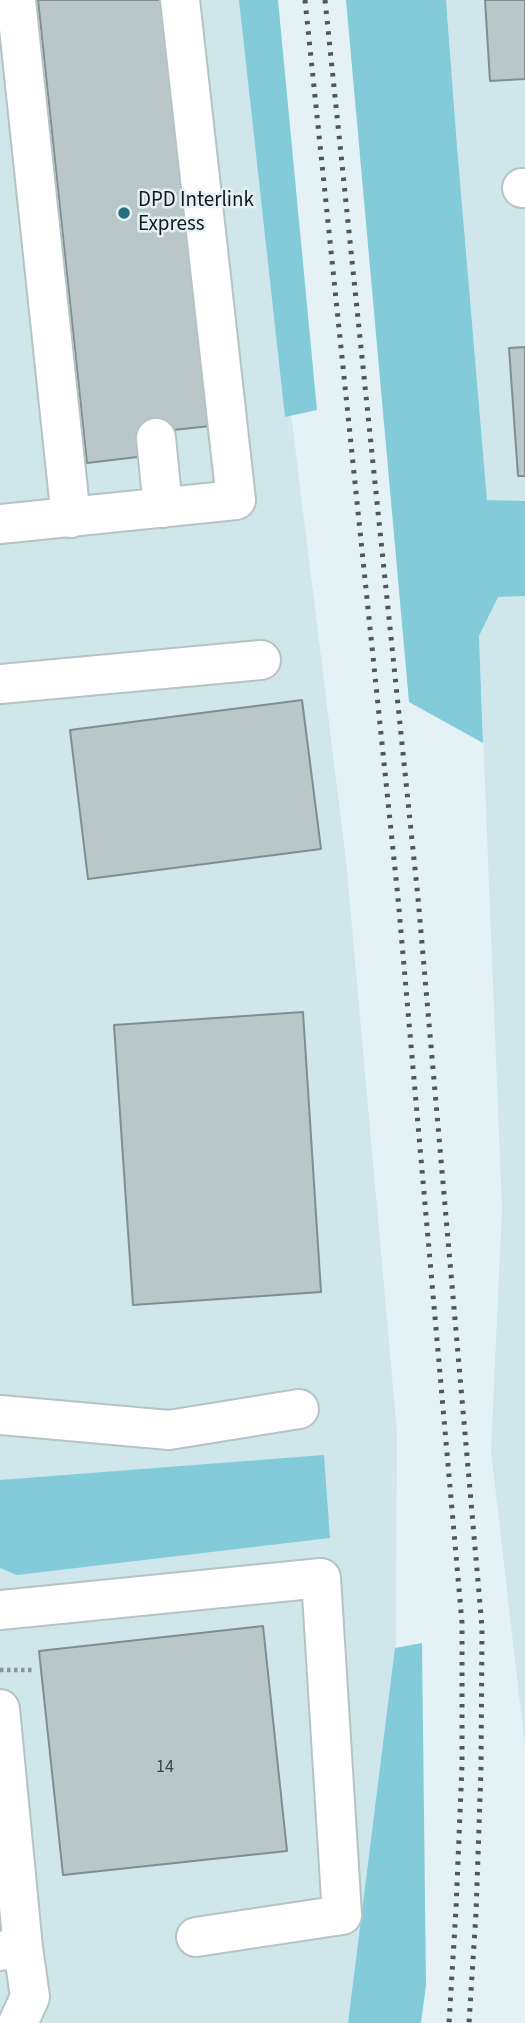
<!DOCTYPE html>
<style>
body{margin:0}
canvas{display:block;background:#e4f2f5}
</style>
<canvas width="525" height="2023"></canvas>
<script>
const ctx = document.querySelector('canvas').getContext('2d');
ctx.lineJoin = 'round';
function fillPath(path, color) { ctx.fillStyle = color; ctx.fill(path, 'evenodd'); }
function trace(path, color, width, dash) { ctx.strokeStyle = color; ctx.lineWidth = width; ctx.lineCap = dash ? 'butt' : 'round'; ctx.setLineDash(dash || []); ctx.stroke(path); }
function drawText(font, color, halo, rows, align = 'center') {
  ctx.font = font + ' "Source Sans 3",sans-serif'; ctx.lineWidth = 5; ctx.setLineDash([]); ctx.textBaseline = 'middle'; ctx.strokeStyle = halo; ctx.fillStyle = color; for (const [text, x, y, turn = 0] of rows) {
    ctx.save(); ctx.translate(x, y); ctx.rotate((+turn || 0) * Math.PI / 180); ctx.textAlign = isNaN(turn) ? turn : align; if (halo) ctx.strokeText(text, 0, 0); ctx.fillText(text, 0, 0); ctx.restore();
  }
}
fillPath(new Path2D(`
 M0,0H240L346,860L397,1432L394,1949L383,2023H0Z
 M446,0H525V501H487L457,146Z
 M525,596V1747L491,1451L502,1208L479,636L498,597Z`), '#cfe6eb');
fillPath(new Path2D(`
 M239,0H278L317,410L285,417Z
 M346,0H446L457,146L487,500L525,501V596L498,597L479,636L483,743L409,702Z
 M324,1455L330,1538L17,1575L0,1568V1480Z
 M422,1643L426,1985L421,2023H348L395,1648Z`), '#84cbda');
const building = new Path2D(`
 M38,0H166L211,426L144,433L146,456L87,463Z
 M485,0H525V79L490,81Z
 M525,347V476H518L509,348Z
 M302,700L321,849L88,879L70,730Z
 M303,1012L321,1292L133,1305L114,1025Z
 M263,1626L287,1851L63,1875L39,1651Z`);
fillPath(building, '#b9c7c9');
trace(building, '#818e90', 2);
const minor = new Path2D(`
 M16,0L71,518
 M522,188H525
 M156,438L163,508
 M0,524L236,500L180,0
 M0,684L261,660
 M0,1415L169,1430L299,1409
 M0,1610L321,1578L342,1915L196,1937
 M0,1709L23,1948
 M0,1951L23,1948L30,1997L18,2023`);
trace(minor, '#b6c3c5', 42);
trace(new Path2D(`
 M0,1670H33`), '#8b9597', 4.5, [3.5, 3.5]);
trace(minor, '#fff', 38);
trace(new Path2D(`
 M305,0L398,898L462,1623V1765L456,1909L449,2023
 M325,0L418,898L482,1627L481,1769L476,1913L469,2023`), '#505758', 5, [3.5, 7]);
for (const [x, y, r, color] of [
 [124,213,7,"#276e7c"]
]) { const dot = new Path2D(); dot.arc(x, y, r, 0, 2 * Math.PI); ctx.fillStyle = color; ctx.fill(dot); trace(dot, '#e4f2f5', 2.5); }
drawText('18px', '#3e4446', null, [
 ["14",165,1768]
]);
drawText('21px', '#15191a', '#e4f2f5', [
 ["DPD Interlink",138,201],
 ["Express",138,225]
], 'left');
</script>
